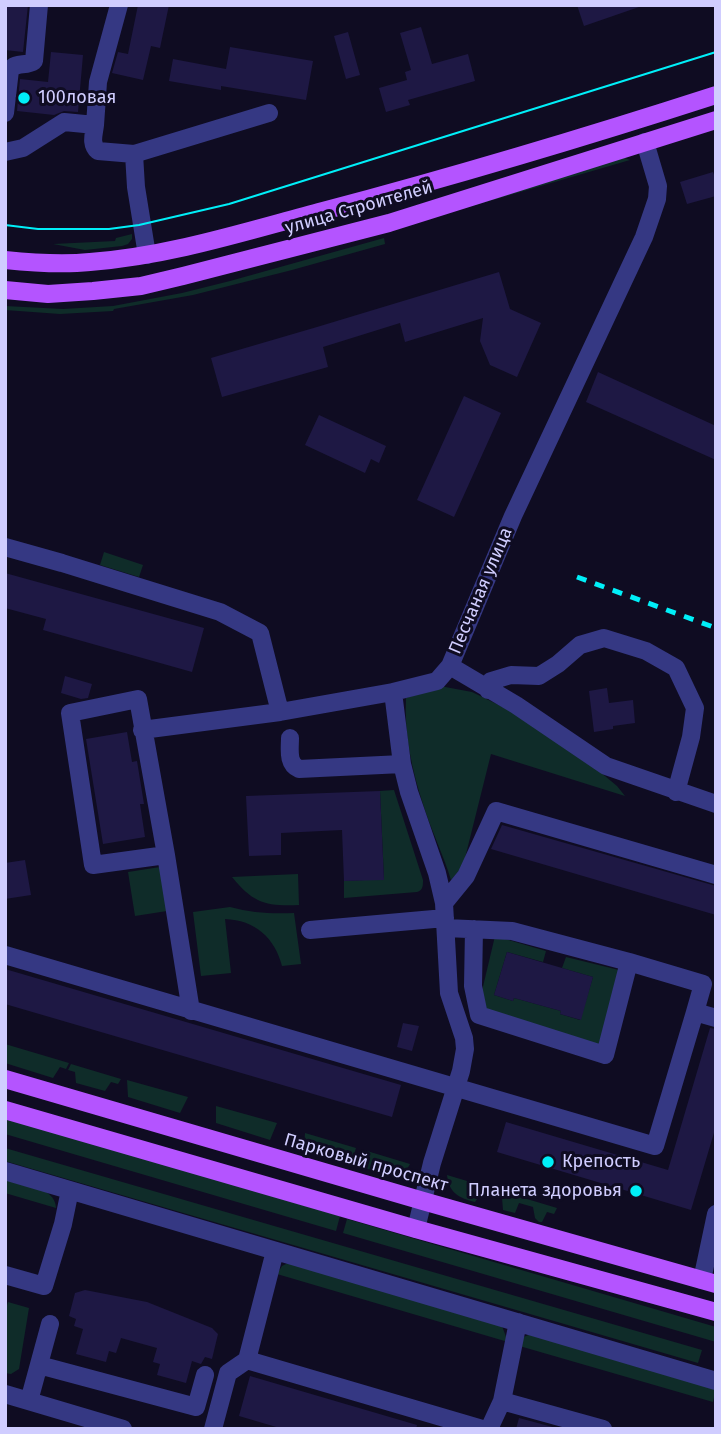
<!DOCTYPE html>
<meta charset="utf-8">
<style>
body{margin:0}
#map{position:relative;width:721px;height:1434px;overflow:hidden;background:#0f0c22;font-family:"Fira Sans",sans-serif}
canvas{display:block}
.frame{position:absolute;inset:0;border:7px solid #d0cdff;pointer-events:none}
</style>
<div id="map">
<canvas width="721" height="1434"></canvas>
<div class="frame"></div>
</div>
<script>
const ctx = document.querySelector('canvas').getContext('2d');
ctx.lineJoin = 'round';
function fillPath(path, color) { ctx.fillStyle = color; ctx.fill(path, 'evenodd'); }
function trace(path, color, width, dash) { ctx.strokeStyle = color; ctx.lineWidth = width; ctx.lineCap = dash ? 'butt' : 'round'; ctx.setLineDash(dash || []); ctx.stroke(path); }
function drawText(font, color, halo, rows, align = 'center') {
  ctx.font = font + ' "Fira Sans",sans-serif'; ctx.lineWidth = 6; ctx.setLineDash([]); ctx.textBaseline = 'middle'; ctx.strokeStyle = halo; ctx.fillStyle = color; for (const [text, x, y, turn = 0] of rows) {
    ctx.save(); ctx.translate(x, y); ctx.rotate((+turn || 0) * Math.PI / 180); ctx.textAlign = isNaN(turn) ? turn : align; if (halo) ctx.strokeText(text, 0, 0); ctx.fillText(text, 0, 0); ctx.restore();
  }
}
fillPath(new Path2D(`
 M622,157L630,160L390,230Z
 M132,234V239L128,244L122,246L85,250L53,244L115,241L116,238Z
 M384,238L385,244L292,270L193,295L114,309L113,311L60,314L5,310V306L63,309L113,306L182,293L230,281Z
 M104,552L143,565L139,577L100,565Z
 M440,686L472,692L507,709L587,761L617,786L625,796L491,754L463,866L451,880C443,854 431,830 423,804C412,770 404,734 406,698Z
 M394,790L423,880C423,886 423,890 417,892L344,898V881L384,879L380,791Z
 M160,867L167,911L135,916L128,872Z
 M298,874L299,905C266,906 254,904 232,877Z
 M230,907C252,913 272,914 294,913L301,964L282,966C275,938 255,920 225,919L231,973L201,976L193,912Z
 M495,936L546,951L543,962L507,952L494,995L513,1001L514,998L561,1011L560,1014L580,1020L593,977L562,968L566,957L619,970L600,1048L484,1012L481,995Z
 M5,1044L69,1063L66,1069L60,1067L53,1078L5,1063Z
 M71,1064L121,1079L118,1084L111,1082L105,1091L76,1083L75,1072L68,1070Z
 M127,1080L188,1097L180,1113L128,1097Z
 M216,1106L277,1123L270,1140L216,1123Z
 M5,1118L340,1216L336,1231L5,1134Z
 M305,1133L356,1148L351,1164L304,1150Z
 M5,1148L702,1350L698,1363L5,1161Z
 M367,1151L410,1164C400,1185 380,1173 362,1167Z
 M447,1175L557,1208L554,1214L547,1212L542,1222H539L535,1218L533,1207L519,1203L515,1213L503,1210L502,1198L482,1192L475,1202C459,1198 449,1193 447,1175Z
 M5,1179C21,1183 56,1187 56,1208L5,1193Z
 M347,1219L716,1327V1342L343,1233Z
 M290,1262L502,1326L508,1342L277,1274L282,1266Z
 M8,1302L29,1308L19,1369L11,1374L5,1373V1312Z
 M531,1334L716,1388L713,1402L516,1345L521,1338Z`), '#0f2c29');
fillPath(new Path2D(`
 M5,5H28L23,52L5,50Z
 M138,5H169L160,48L151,46L143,80L112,73L118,52L128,54Z
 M577,5H638L639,7L584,26Z
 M421,27L432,64L468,54L475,81L408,100L410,105L386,112L379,88L407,80L405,72L411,70L400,33Z
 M348,32L360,75L346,79L334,36Z
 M230,47L313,61L306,100L221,86V90L169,81L173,59L226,69Z
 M51,52L83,55L78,112L64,111L54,115L17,111L20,79L48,82Z
 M713,172L716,180V196L687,204L680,182Z
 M499,272L510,309L541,323L517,377L490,365L480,341L483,318L405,342L400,323L323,347L328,367L222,397L211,358L317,327Z
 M598,372L716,426V460L586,402Z
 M464,396L501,413L454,517L417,500Z
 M319,415L386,446L379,463L371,459L365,473L305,445Z
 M5,573L204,628L192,672L43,630L46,619L5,608Z
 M65,676L92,684L88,698L81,699L61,693Z
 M607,688L609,703L633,700L635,723L613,726V729L594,732L589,691Z
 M127,732L132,762L137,761L144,804H140L145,837L103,844L86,739Z
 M380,791L384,880L344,881L342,830L281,833V855L249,856L246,796Z
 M502,825L716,886V915L491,849Z
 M25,860L31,895L5,899V863Z
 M507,952L593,977L581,1020L560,1014L561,1011L514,998L513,1001L494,995Z
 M5,969L401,1085L392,1117L5,1004Z
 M403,1023L419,1026L412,1051L397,1047Z
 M710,1028L716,1029V1126L691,1210L497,1152L506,1122L668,1170Z
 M85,1290L147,1302L212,1328L218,1334L212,1359L205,1357L201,1364L192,1361L186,1383L157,1375L160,1364L153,1362L157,1348L121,1338L116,1353L109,1351L106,1362L76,1354L83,1329L74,1326L76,1319L69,1316L75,1293Z
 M250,1376L417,1425L416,1429H283L239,1416Z
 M519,1418L560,1429H516Z`), '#1e1844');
trace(new Path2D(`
 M5,113L10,70C16,61 26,67 34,61L39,5
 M95,125C94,134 90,144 98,151L134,154L269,113
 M5,152L23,148L64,122L95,125L98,82L119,5
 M134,154L136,187L147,255
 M5,547L62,563L220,612L260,633L280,712L393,692
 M450,666L516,705L606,766L716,804
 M488,690L491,681L511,675L539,676L558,664L580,645L604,638L646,651L676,668L695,708L691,737L676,792
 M142,730L280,712
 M290,738C290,749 287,764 299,769L402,764
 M166,855L93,865L70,713L138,699L166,855L191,1011
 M444,903L466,876L496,811L716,875
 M446,928L512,931L629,962L605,1055L479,1015L473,986L474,929
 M310,930L445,918
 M5,955L655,1146L695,1012L716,1018
 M629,962L703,984L695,1012
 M5,1171L716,1381
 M416,1229L432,1163L461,1071L465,1049L464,1038L449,993L444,903L437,873L409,792L402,764L393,692L437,681L450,666L513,516L644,237L657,199L658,186L645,142
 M275,1251L247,1360L482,1429
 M5,1275L44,1286L63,1224L70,1190
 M702,1280L716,1214
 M518,1322L502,1401L603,1429
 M39,1365L196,1407L205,1375
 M5,1394L123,1429
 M29,1401L50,1324
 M213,1429L228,1373L247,1360
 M489,1429L502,1401`), '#353883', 18);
trace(new Path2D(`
 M5,260C34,263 62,265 90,262C170,256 247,231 323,211C455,176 586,137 716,95
 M5,290L48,294L93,291L141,286L183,276L389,223L716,120
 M5,1079L423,1201L716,1284
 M5,1110L416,1229L716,1312`), '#b454ff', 18);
trace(new Path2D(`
 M5,225L38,229H109L139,225L229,204L716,52`), '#00eff8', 2);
trace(new Path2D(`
 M577,577L716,628`), '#00eff8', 5, [10, 9]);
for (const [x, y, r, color] of [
 [24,98,7,"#00eff8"],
 [548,1162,7,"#00eff8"],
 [636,1191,7,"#00eff8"]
]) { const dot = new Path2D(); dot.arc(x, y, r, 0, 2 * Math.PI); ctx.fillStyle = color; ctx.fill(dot); trace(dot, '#0f0c22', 2.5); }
drawText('18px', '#d0cdff', '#0f0c22', [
 ["100ловая",38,98],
 ["Крепость",562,1162],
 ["Планета здоровья",622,1191,"right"]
], 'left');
drawText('18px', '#d0cdff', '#0f0c22', [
 ["улица Строителей",359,208,-16],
 ["Песчаная улица",481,591,-67],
 ["Парковый проспект",366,1163,16]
]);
</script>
